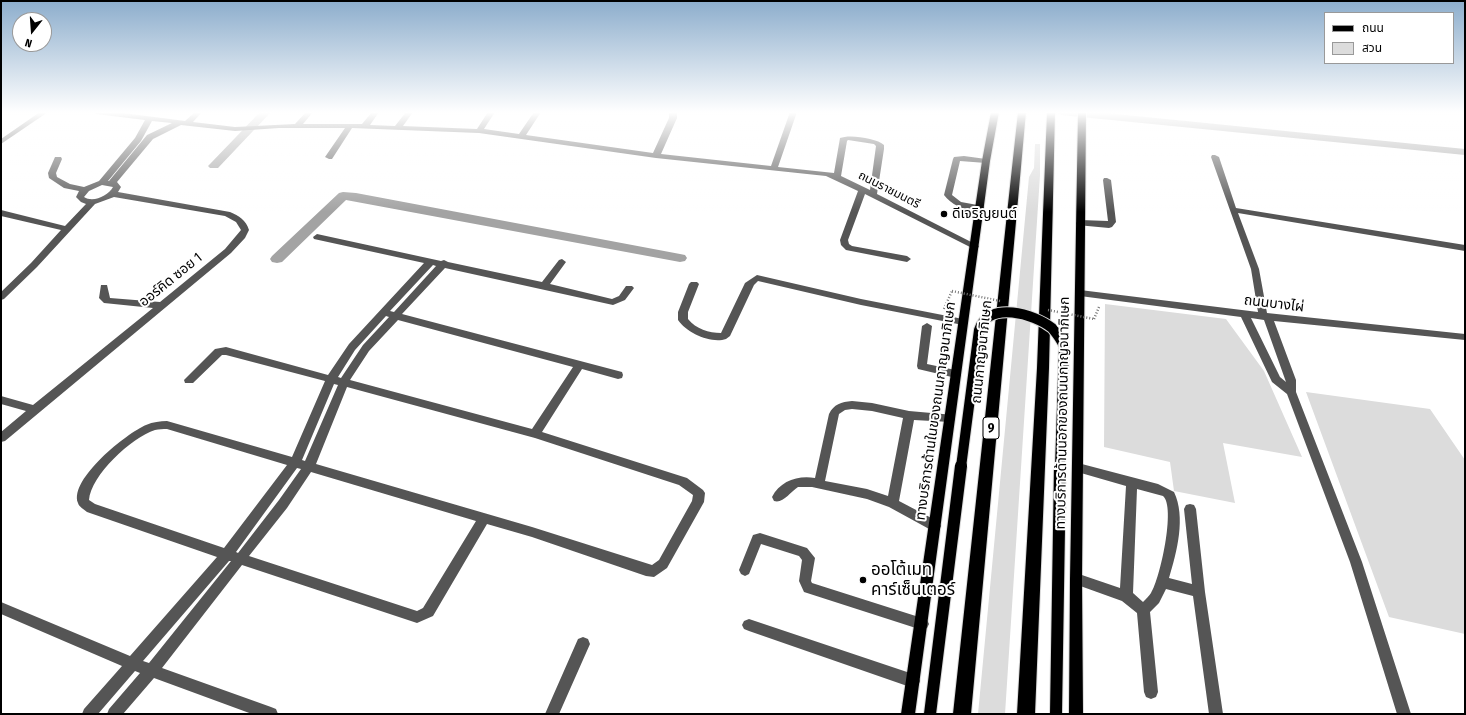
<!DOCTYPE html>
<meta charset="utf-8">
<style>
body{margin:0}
#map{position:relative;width:1466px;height:715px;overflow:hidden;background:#fff;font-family:"Fira Sans Condensed","Noto Sans Thai",sans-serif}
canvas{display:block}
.frame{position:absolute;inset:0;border:2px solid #000;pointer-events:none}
.legend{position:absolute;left:1324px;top:12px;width:130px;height:52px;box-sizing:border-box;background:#fff;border:1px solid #999;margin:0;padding:5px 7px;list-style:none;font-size:12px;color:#000}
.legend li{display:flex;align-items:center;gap:8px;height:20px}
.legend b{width:20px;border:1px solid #999}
.north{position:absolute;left:12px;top:12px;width:40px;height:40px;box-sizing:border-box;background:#fff;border:1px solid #999;border-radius:50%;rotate:197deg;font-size:11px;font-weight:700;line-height:16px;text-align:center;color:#000}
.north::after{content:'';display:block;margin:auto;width:14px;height:18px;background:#000;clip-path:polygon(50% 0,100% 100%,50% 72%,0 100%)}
</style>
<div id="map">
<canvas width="1466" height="715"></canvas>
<div class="frame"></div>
<ul class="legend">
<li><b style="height:5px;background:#000"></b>ถนน</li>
<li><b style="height:11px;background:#dcdcdc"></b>สวน</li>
</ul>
<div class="north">N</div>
</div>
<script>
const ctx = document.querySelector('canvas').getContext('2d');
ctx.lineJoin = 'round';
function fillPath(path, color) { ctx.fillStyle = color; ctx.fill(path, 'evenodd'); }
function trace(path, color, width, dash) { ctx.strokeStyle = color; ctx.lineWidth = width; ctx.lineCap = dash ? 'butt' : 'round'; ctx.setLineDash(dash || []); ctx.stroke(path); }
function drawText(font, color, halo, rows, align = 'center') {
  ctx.font = font + ' "Fira Sans Condensed","Noto Sans Thai",sans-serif'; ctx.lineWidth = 4; ctx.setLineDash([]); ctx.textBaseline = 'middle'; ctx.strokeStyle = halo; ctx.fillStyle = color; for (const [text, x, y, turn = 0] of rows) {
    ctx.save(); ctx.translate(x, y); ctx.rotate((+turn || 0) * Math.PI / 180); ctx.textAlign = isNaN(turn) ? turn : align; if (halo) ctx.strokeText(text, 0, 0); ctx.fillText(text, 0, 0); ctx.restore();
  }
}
fillPath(new Path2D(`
 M1035,144H1040V175L1005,714H978L1029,177L1034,168Z
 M1105,304L1226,319L1264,371L1302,457L1223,443L1235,503L1174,491L1170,462L1104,447Z
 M1306,392L1430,409L1465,460V634L1389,617Z`), '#dcdcdc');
fillPath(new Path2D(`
 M260,112H271L218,168H210L208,166L210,164Z
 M1056,112H1096L1465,149V155L1061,115Z
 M343,192L356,193L680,254L685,255L687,258L685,261L680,262L346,200L282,262L277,263L272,262L270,259L272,256L339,193Z`), '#a3a3a3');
const major = new Path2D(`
 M991,112H999L990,161L915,714H901L982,161Z
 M1078,112H1086L1082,579L1083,714H1069L1070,579Z`);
const highway = new Path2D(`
 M1018,112H1026L971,714H953Z
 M1047,112H1055L1049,368L1035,714H1017L1037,368Z`);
trace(major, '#dbdbdb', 2);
trace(highway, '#dbdbdb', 2);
trace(new Path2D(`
 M944,309L952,291
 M1094,319L1099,307`), '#777', 2.5, [1, 2]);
fillPath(new Path2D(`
 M40,112H48L1,144V139Z
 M93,112H116L185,121L195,112H202L193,122L235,127L295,124L306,112H313L303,124H362L372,112H379L370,125L395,126L406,112H413L403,126L477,129L488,112H495L484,129L519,134L534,112H541L526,135L653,153L669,118V112H677V118L661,154L771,166L790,112H797L778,167L834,173L840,138C849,134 877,138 884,145V149L877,194L979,246L978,248H972L865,194L848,240L849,244L852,246L907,256L911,259L907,262L846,250L841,245L840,240L858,191L826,176L656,158L479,133L352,128L332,159H329L325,157L345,128H279L235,131L181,125L153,139L117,182L121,187L118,192L230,212C239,216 246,220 249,230L245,238L231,253L5,441L1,442V432L26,411L1,404V396L33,405L153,308L104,303L99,298L101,285H107L110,298L160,302L225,249L241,230L236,222L225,216L114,197L95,204L37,267L4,299L1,300V292L31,263L61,230L1,216V210L65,226L86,204L81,202L76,197L79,191L64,188L49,178L48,173L55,157H61L62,159L56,173L57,177L70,184L84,187L99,181L135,138L145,120L96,114ZM152,121L172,123L147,135L109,181H108L141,141ZM848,140L874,144L876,146L870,190L841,176L847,141ZM102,185L113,187C108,196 93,203 84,197L89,191Z
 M1212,155H1215L1219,157L1236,208L1465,245V251L1238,213L1259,269L1267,313L1465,334V340L1274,321L1296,380V392L1362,562L1411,714H1397L1350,562L1287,394L1272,382L1241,317L1080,296L1075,293L1080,290L1258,312L1251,269L1211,157ZM1251,318L1264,320L1286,382L1280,377Z
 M964,156L986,159L990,161L986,163L960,161L952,195L961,202L983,206L984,208L983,210C969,213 952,206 944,195L953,159L954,157Z
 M1104,178H1107L1111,180L1116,222L1112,227L1109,228L1077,225L1076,223L1080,220L1108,221L1103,180Z
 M317,234L441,261L444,260L448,262L542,282L559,260L562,259L566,262L550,284L612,299L619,296L626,286H632L634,288L625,300L613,305L445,268L402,314L622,372L623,375L622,378L618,379L582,369L542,432L687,478L703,490L705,493L704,502L667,568L654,577L646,576L532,537L487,524L433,616L417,623L242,565L162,668L271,707L276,709L278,714H252L154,678L123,714H107L109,709L140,673L135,671L98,714H82L84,709L122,666L1,614V602L130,656L217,557L87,512C84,509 79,507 78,503C69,479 127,433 146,425C153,422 160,421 167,421L292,457L325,381L226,355H222L193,383H185L184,380L215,349L226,347L328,375L349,344L424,263L314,239L313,237ZM433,265L436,266L394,312L390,311ZM386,316L389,317L363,345L341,378L338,377L355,350ZM398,320L573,367L532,429L350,380L369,351ZM334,384L338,385L305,461L302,460ZM347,387L535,438L679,485L693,495L692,501L659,560L652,565L532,527L316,464ZM167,429L287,465L224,548L95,504L89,500C91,475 131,438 155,430C159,429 163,429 167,429ZM297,468L301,469L279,500L238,553L236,552ZM311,472L476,521L423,608L417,611L249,556L287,508ZM229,561H231L149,663L143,661Z
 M757,275L861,299L963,319L968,322L963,325L861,305L758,281L754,285L730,336L726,339C711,344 687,333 678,320V312L689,284L691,282H697L699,284L688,312V319C696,329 709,333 721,333L745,283Z
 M927,323L932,326L927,364L960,371L961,374L960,377L956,378L918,369L917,366L922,326Z
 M852,401L872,403L909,411L954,415L955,418L954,421L950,422L914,420L899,501L939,522L941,526L939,530L935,531L931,530L889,507L867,499L812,487H798C790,492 783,504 774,501L772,497C780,481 798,475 815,478L829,414C834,404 841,402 852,401ZM852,409L872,411L903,418L888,496L867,489L825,481L839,414L845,410Z
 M1078,463L1158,484L1174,492C1186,517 1177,552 1169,578L1192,584L1184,509L1186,505L1190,504L1194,505L1196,509L1205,592L1223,714H1209L1193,596L1166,589L1159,603L1150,612L1158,692L1156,697L1151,699L1146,697L1144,692L1137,613L1122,601L1072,583L1070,579L1072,575L1076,573L1120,588L1126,486L1074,471L1072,468L1074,465ZM1137,489L1163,496C1176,507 1160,579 1151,593C1149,596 1146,599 1143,602L1133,593Z
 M760,533L807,548L815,558L811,581L812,583L922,618L927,620L929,624L927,628L922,630L804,592L799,581L802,560L799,556L761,544L749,574L745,576L741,574L739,570L753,535Z
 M749,619L913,674L918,676L920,681L918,686L913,688L749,631L744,629L742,625L744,621Z
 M583,637L588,639L590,644L559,714H545L578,639Z`), '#555');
fillPath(major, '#000');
fillPath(highway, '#000');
const majorBridgeFar1 = new Path2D(`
 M961,467L979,330C989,300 1034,314 1052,328C1057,334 1061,339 1064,346L1060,467`);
const majorBridge = new Path2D(`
 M930,714L961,466
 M1056,714L1060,466`);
trace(majorBridgeFar1, '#dbdbdb', 12, []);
trace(majorBridge, '#dbdbdb', 14, []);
trace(new Path2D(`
 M952,291L1000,301
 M1048,310L1094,319`), '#777', 2.5, [1, 2]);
trace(majorBridgeFar1, '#000', 10);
trace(majorBridge, '#000', 12);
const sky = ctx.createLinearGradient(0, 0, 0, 212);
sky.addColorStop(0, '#8cadcc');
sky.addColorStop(0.53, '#fff');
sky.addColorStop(1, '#ffffff00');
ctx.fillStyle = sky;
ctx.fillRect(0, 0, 1466, 212);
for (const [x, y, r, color] of [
 [944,214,4,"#000"],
 [863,580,4,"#000"]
]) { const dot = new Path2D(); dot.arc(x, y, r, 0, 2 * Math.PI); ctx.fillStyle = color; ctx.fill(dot); trace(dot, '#fff', 1.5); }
drawText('12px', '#000', '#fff', [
 ["ถนนราชมนตรี",889,190,27]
]);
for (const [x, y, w] of [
 [991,428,16]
]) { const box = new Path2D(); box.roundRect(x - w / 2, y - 11, w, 22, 3); ctx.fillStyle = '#fff'; ctx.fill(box); trace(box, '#000', 1); }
drawText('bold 13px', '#000', null, [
 ["9",991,428]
]);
drawText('14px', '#000', '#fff', [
 ["ดีเจริญยนต์",952,214]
], 'left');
drawText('14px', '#000', '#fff', [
 ["ออร์คิด ซอย 1",171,280,-39],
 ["ถนนบางไผ่",1274,304,7],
 ["ถนนกาญจนาภิเษก",982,352,-84],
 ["ทางบริการด้านในของถนนกาญจนาภิเษก",936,411,-82],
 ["ทางบริการด้านนอกของถนนกาญจนาภิเษก",1063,413,-89]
]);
drawText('17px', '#000', '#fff', [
 ["ออโต้เมท",871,570],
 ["คาร์เซ็นเตอร์",871,590]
], 'left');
</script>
